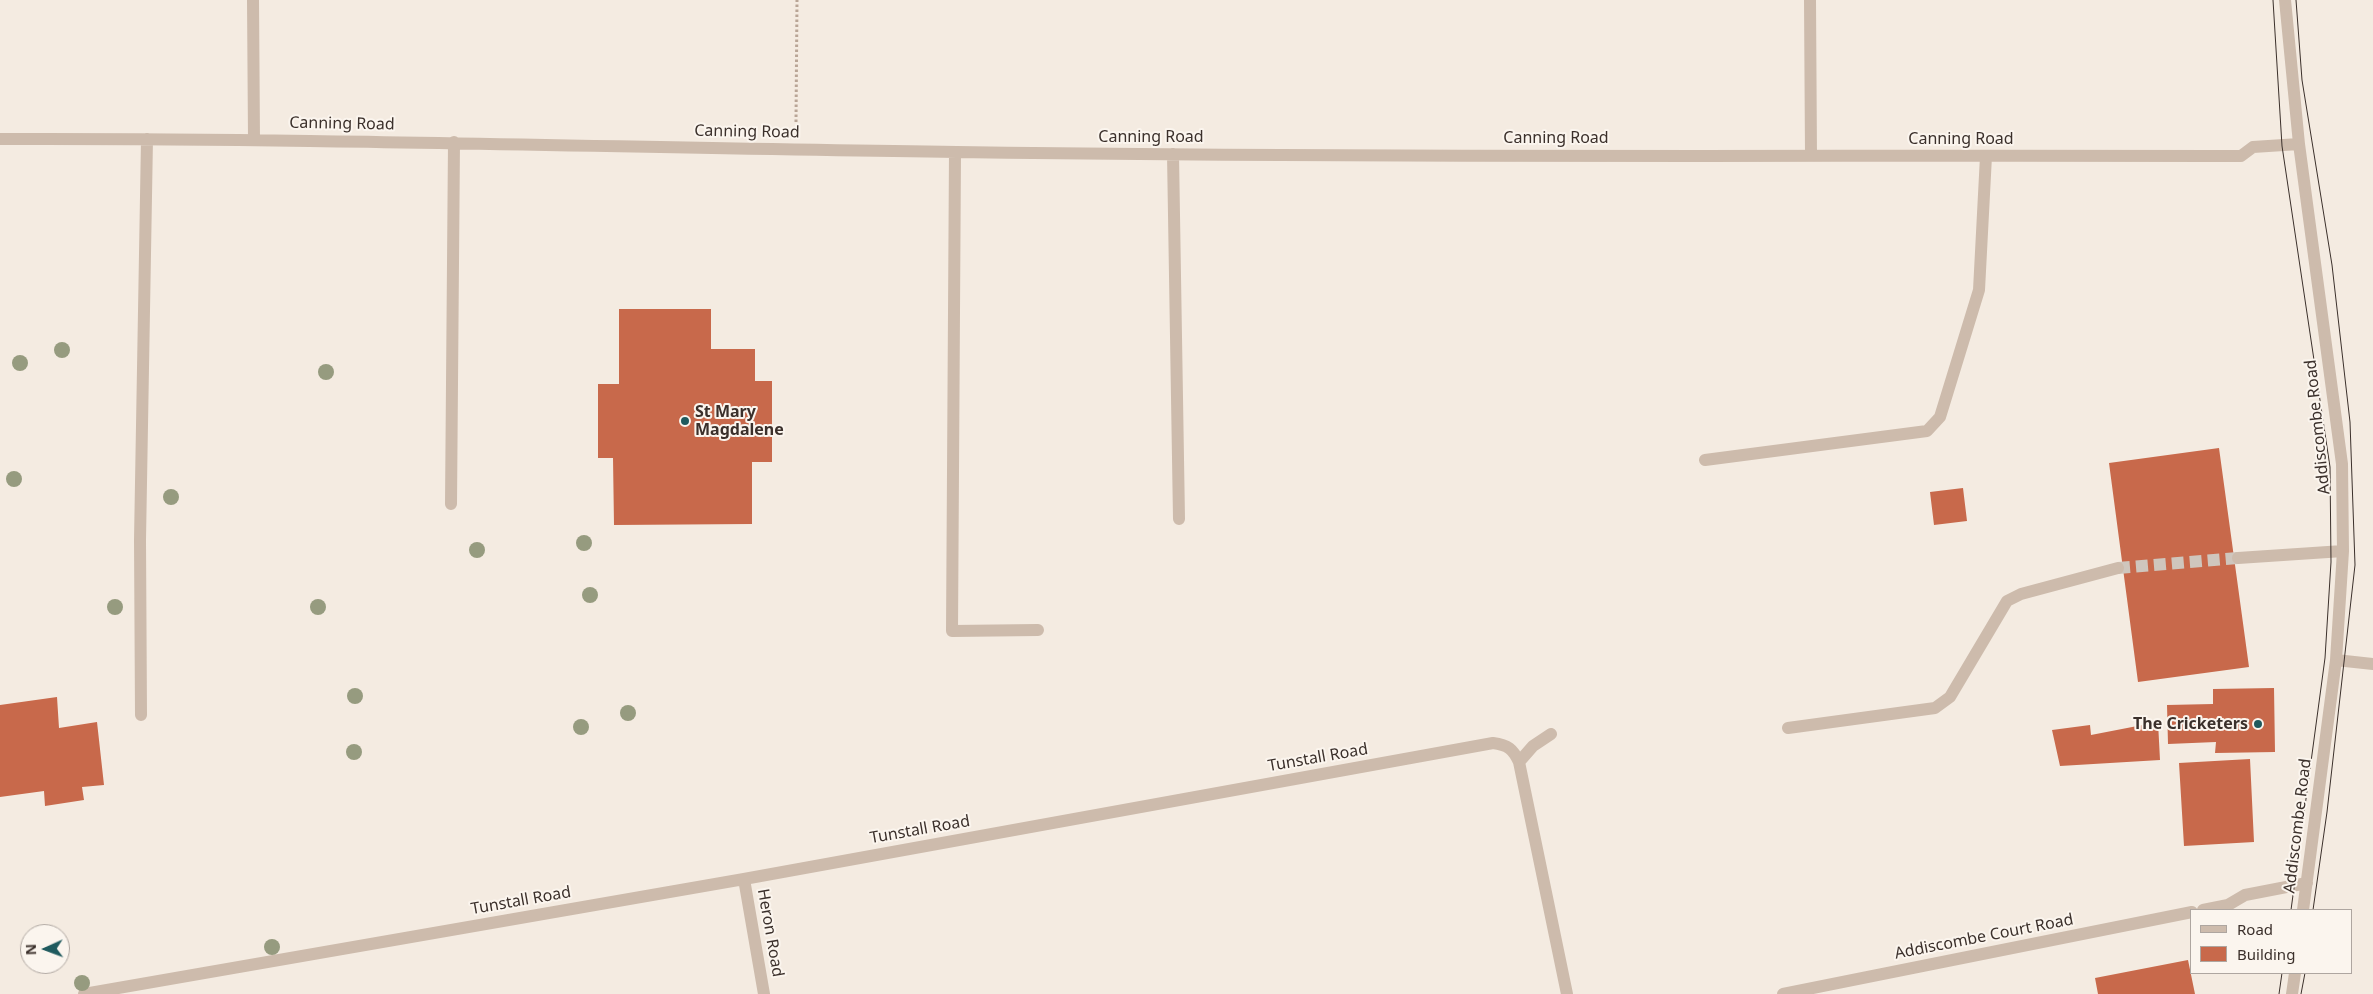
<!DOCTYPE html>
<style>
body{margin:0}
#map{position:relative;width:2373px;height:994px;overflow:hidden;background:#f4ebe1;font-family:"Noto Sans",sans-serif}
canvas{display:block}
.legend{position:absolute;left:2190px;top:909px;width:162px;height:65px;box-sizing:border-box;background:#fbf5ee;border:1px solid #aea6a0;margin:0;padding:6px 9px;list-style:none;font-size:15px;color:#3b302b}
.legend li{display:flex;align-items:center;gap:10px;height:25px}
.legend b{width:25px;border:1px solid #aea6a0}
.north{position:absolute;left:20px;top:924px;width:50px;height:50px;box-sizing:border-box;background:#fbf5ee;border:1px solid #aea6a0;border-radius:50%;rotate:268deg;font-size:14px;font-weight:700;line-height:20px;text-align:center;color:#3b302b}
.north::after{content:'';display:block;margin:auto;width:18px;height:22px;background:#1f5a5e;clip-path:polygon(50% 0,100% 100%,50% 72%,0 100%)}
</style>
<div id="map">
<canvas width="2373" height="994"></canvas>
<ul class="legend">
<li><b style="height:6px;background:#cdbbac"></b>Road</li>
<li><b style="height:14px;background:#c8694b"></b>Building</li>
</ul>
<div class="north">N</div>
</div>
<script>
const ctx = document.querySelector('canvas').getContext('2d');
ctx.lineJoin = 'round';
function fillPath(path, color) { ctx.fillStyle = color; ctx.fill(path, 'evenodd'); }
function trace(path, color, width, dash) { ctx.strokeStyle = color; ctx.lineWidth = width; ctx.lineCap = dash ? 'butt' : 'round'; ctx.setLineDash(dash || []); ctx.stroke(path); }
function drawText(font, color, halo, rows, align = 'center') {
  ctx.font = font + ' "Noto Sans",sans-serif'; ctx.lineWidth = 4; ctx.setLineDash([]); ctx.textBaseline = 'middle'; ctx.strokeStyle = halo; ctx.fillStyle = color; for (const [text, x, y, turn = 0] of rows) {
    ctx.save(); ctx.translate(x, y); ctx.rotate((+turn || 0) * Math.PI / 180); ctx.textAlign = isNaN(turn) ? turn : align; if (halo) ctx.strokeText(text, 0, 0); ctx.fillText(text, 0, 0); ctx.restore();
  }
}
fillPath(new Path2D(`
 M619,309H711V349H755V381H772V462H752V524L614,525L613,458H598V384H619Z
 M2219,448L2249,667L2138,682L2109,463Z
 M1963,488L1967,521L1934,525L1930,492Z
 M2274,688L2275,752L2215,753L2216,742L2168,744L2167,705L2213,704V689Z
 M57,697L59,728L97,722L104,785L82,787L84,800L45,806L44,791L0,797V705Z
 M2158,722L2160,760L2060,766L2052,730L2090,725L2091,735Z
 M2250,759L2254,842L2184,846L2179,763Z
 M2188,960L2195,994H2098L2095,978Z`), '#c8694b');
trace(new Path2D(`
 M2118,568L2238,558`), '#cfc6bd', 12, [12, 6]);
trace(new Path2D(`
 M796,122L797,0`), '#b9a596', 3, [2.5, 2.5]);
trace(new Path2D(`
 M253,0L254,139
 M1810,0L1811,155
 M2285,0L2299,144L2342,464L2343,551L2336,660L2303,910
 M0,139C319,138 638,148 957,152C1385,158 1813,155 2241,156L2253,147L2299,144
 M955,152L952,631L1038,630
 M1173,154L1179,519
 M1705,460L1927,431L1940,417L1979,290L1986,156
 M451,504L454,142
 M2238,558L2343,551
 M2336,660L2373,664
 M141,715L140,540L147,139
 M1788,728L1935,708L1950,697L2007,601L2021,594L2118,568
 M1519,762L1533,746L1551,734
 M744,879L764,994
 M2203,910L2228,905L2245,895L2307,883
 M84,994L744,879L1493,743C1508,745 1513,749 1519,762L1567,994
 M1783,994L2192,912
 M2292,994L2295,973`), '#cdbbac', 12);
trace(new Path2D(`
 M2273,0L2282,146L2330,467L2331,562L2325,658L2291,910
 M2296,0L2302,80L2332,265L2350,422L2355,565L2327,812L2313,910
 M2279,994L2282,973
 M2301,994L2305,973`), '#3b302b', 1);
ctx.fillStyle = '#969b7f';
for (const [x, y] of [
 [62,350],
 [20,363],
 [326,372],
 [14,479],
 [171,497],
 [584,543],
 [477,550],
 [590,595],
 [115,607],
 [318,607],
 [355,696],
 [628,713],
 [581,727],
 [354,752],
 [272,947],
 [82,983]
]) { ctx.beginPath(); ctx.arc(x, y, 8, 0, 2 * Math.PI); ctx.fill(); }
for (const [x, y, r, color] of [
 [685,421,5,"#1f5a5e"],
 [2258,724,5,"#1f5a5e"]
]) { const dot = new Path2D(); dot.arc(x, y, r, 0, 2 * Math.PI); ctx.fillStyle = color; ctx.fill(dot); trace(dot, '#fbf5ee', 2); }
drawText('16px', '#3b302b', '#fbf5ee', [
 ["Canning Road",342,124,1],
 ["Canning Road",747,132,1],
 ["Canning Road",1151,137],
 ["Canning Road",1556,138],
 ["Canning Road",1961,139],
 ["Addiscombe Road",2318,427,-96],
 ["Tunstall Road",1318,758,-10],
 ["Addiscombe Road",2298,826,-83],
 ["Tunstall Road",920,830,-10],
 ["Tunstall Road",521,901,-10],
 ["Heron Road",770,933,80],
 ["Addiscombe Court Road",1984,937,-11]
]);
drawText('bold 16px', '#3b302b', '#fbf5ee', [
 ["St Mary",695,412],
 ["Magdalene",695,430],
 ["The Cricketers",2248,724,"right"]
], 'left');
</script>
